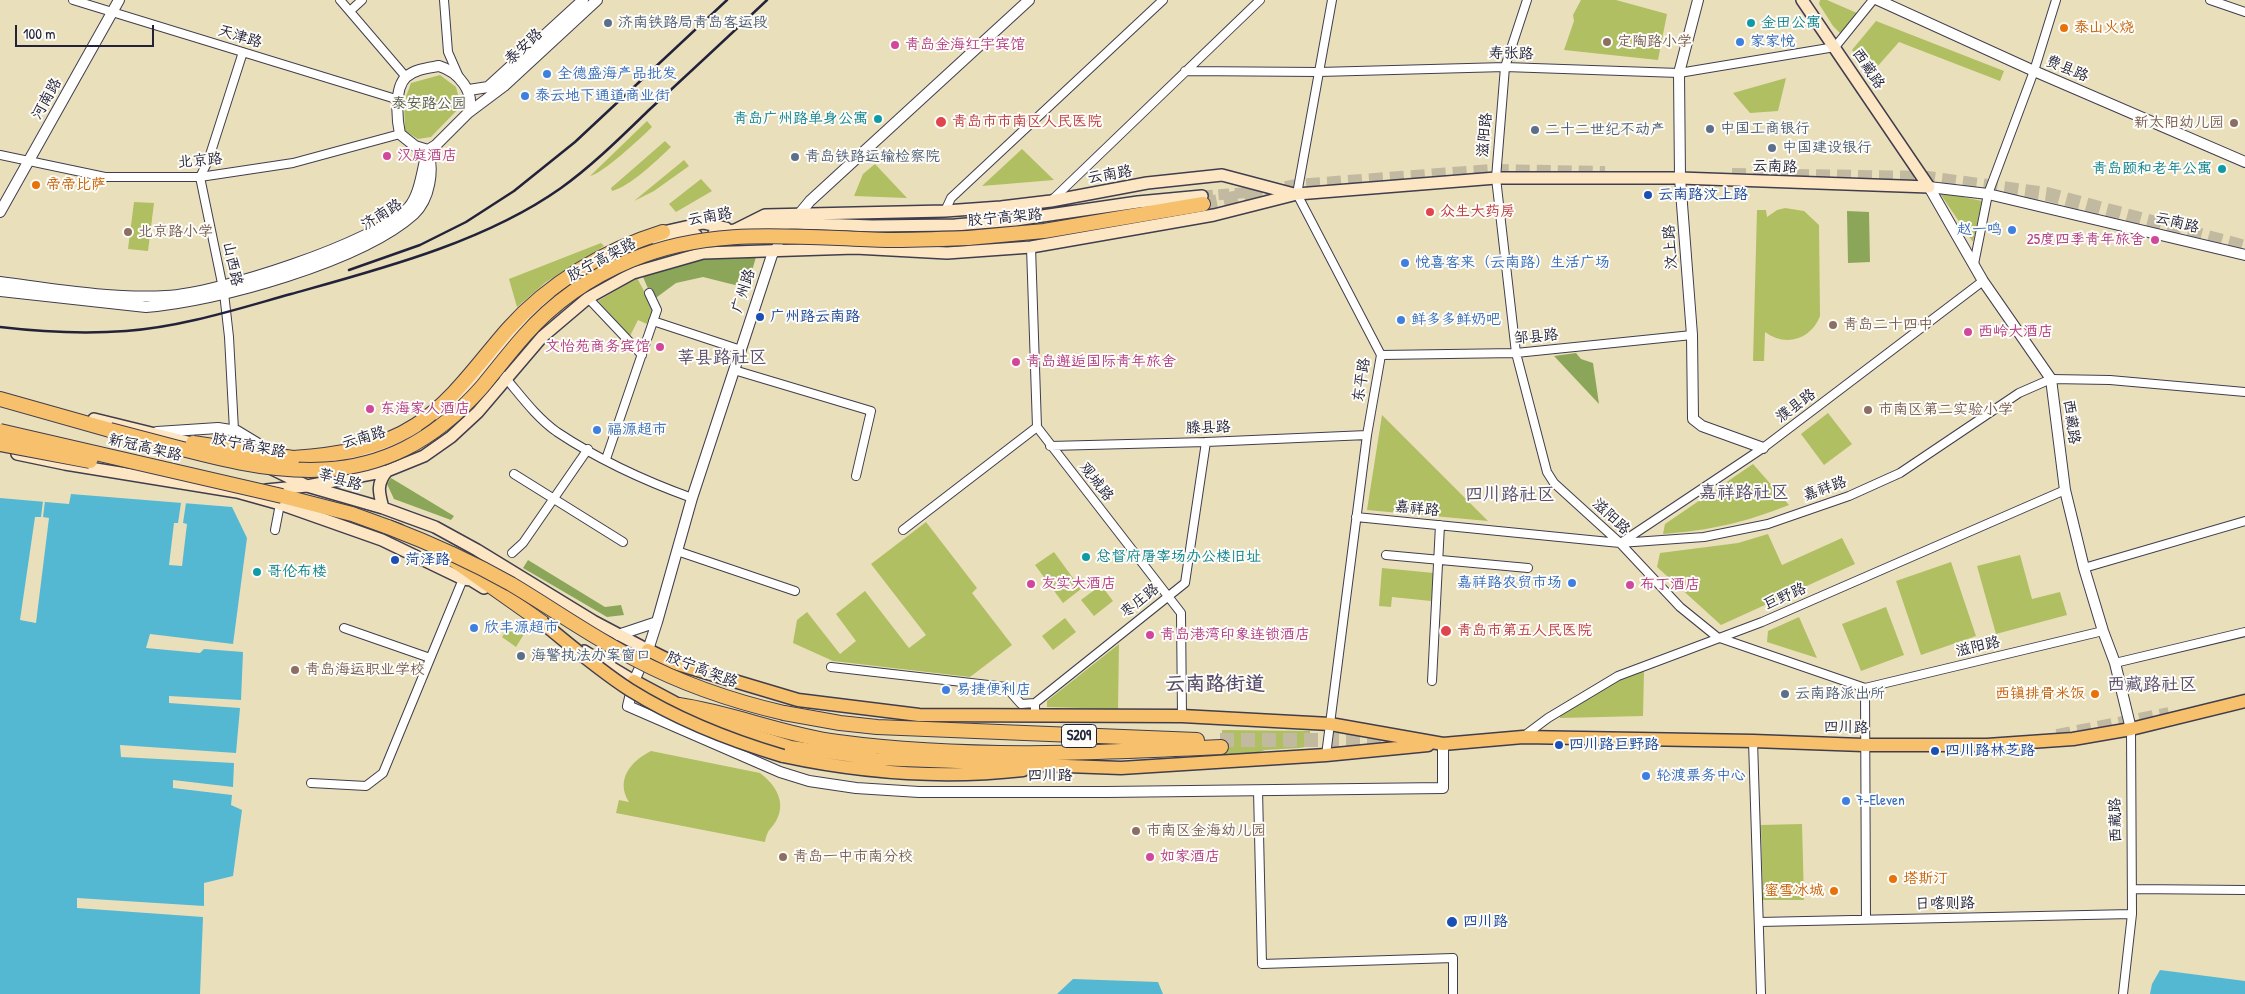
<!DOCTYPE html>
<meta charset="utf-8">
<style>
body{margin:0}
#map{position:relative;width:2245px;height:994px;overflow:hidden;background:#eadfbb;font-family:"Patrick Hand",sans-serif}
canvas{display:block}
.scale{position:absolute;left:15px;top:25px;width:139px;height:22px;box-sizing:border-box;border:2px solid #22223b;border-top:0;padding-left:6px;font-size:15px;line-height:18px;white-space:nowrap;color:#22223b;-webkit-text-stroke:4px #fdfcf7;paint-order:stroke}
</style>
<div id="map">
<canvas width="2245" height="994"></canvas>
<div class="scale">100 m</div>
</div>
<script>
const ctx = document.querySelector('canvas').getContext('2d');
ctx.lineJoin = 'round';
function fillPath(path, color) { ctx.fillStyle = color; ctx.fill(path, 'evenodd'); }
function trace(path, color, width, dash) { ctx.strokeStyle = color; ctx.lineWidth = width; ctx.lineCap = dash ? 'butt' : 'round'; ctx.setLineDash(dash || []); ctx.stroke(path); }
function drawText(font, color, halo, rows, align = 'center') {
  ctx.font = font + ' "Patrick Hand","LXGW WenKai TC",sans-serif'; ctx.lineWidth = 4; ctx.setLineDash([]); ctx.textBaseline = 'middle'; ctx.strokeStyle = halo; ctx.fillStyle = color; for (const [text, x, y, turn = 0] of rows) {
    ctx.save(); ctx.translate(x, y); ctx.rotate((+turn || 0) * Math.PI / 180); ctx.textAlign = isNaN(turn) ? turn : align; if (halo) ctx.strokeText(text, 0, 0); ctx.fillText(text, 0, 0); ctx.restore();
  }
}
fillPath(new Path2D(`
 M1581,0H1616L1667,14L1658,60L1564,50L1574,21L1573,15Z
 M1820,0H1827L1857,13L1842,35L1833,26L1819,4Z
 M1876,21L2004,71L2000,81L1899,42L1869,76L1852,50Z
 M440,75L456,87L461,106L431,137L418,139L405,131L404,102L411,83Z
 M1786,78L1778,111L1750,113L1733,93Z
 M647,121L652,127C641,138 602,174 590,176Z
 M665,141L671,147C657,160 631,186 612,191L611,188Z
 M1022,149L1054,180L982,186Z
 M684,160L689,166L654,191L634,201Z
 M875,164L907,198L854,196L863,174Z
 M701,179L712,191L676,212L669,204Z
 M1939,192L1982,201L1973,242Z
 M134,202L154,203L148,251L128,249Z
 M1785,208L1804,211L1819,225L1820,316C1811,340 1785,347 1765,332L1764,361H1753L1757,210H1766L1767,217L1777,210Z
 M601,243L604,246L546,282L517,307L509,279Z
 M637,278L654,309L647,324L638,320L630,336L598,301Z
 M1828,413L1852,444L1824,465L1801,434Z
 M1382,415L1488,521L1367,510Z
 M1753,464L1789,505C1743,523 1712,530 1663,534L1665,524Z
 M926,522L977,588L972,593L1012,645L970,677L833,661L793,643L797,620L807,612L840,654L856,641L836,614L865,591L909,648L926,635L871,564Z
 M1768,534L1782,565L1842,538L1855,564L1721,625L1657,567L1660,553L1738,543Z
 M1054,552L1081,589L1063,603L1035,565Z
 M2020,555L2032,599L2060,592L2067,615L1996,634L1977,566Z
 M1951,562L1976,636L1921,655L1896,581Z
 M1382,568L1434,573L1431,601L1392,597L1391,607L1379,606Z
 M1101,585L1113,601L1094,616L1081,600Z
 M1886,607L1904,655L1861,671L1842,624Z
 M1799,617L1817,658L1767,642L1768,631Z
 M1065,618L1076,632L1053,650L1042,636Z
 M510,625L524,634L516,647L502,637Z
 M1119,644L1118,709L1047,707V701Z
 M1644,671L1643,716L1560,718V714L1620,680Z
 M1222,730L1310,731L1311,746L1299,748L1265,750L1253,754H1223Z
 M651,751L760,773C775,784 787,802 776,821C770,831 768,828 765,842L616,813L619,800L629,802C615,780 631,761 651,751Z
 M1802,824L1804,900H1763L1761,825Z`), '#afbf62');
fillPath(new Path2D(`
 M1847,211L1869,212L1870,262L1848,263Z
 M756,257L747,288L703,277L676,283L653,300L643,277L705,258Z
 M1576,353L1581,359L1593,363L1599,404L1554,356Z
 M391,478L454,516L451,520L394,499L387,484Z
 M528,560L605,607L621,605L624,615L607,617L523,568Z`), '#8ba658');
fillPath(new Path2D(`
 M71,494L232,507L247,538L233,644L150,634L146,648L200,653L204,649L243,652L241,700L169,696V703L240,708L236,753L120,745L121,757L234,763L233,787L173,780V788L232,795L231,805L242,810L233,876L204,883V906L77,898V908L203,917L200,994H0V498L69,504Z
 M2160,970L2245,981V994H2150L2152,984Z
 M1073,979L1158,982L1163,994H1057Z`), '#54b8d3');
fillPath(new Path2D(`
 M43,501H45L43,517L49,518L36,623L20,620L35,517H41Z
 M181,503H186L183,523L187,524L182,566L169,565L174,523H178Z`), '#eadfbb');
trace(new Path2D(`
 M1202,196L1267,191`), '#c2b9a1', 11, [11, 5.5]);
trace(new Path2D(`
 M1732,175L1927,178L2047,194L2245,247
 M1203,204L1296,186L1492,171L1605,173
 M2057,736L2169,714
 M1220,740H1402`), '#c2b9a1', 14, [14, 7]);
const minor = new Path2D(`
 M73,0L399,100
 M340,0L406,77
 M444,0L448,52L459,77
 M1527,0L1505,67L1496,178L1516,353L1547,472L1554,483L1620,543L1680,607L1717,637L1865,688L2103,631
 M2210,0L2245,12
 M350,11L362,0
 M1185,71L1319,72L1505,67L1679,73L1835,47L1873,0
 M0,155L105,177H200L293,163L400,134
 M1052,200L1260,0
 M945,211L951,198L1163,0
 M1031,247L1037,427L1181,613L1182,716
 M1974,264L1988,194L2034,71L2056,0
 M588,298L642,355
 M653,321L741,350
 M1381,355L1516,353L1692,335
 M734,370L871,411L856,476
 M504,376C521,396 536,417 557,432C599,460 645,481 692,498
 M234,430L229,337L224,293L200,177L208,161L243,52
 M1050,446L1206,442L1367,435
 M606,459L657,310L649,293
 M514,474L623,542
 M1356,517L1620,543L1704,537L1768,524L1849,496L1900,473L2019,393L2051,379L2110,380L2245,392
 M275,530L280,504
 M903,530L1037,427
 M1622,542L1763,448L1983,281
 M677,551L795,591
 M512,553L523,543L588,449
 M1386,555L1528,568
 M2084,568L2245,521
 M344,628L430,658
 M2115,663L2245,632
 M831,667L1006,687L1021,704L1035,703
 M1432,681L1440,525
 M1865,688L1866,919
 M1035,717V703L1185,583L1206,442
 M1524,736L1548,718L1618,676L1762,622L2065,490
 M1753,741L1761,994
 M1326,755L1367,435L1381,355L1297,194L1332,0
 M311,783L366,786L383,773L463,579
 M1258,790L1262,964L1453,958V994
 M2132,889L2245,890
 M1759,922L2132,914
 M2123,994L2132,914L2131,729`);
const tertiary = new Path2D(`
 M1698,0L1679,73L1680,178L1692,335L1693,419L1702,426L1763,448
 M1878,0L2034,71L2245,162
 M439,66C459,72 476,93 468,113L436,145L428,150L415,146L400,134C397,120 394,88 406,77C415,69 428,68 439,66Z
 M469,90L488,87L583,0
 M468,113L504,86L597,0
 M1929,187L1983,281L2051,379L2065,490L2084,568L2103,631L2115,663L2131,729
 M1929,187L1988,194L2245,255
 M0,212L119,0
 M795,219L810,201L1029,0
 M778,246L772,255L692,498L657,622L648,650L634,681L628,706L780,772L809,781L856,788L919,792H1106L1443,788V744
 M0,282C54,289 111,299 166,296C216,294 375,243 409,207C421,193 422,167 428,150
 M0,291L146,307C216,302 362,261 414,214C430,199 434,170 428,150
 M157,432L218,428L237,431L275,454
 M618,635L657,622`);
const secondary = new Path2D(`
 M1802,0L1929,187
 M744,229L791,223L872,226L955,225L1015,220L1138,202L1202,196
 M663,232L703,223L726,228
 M714,233L735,230L765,215L945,211L1001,207L1051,201L1147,183L1222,175L1294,194
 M658,245L676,239L696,235
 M439,415C481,382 509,334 552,301
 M94,419L200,445
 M17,454L65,464L237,492L280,504L382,540L463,579L471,580L484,588
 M325,462C358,459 388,450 416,432
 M270,468L307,486L383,508L435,527L477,550L593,621L648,650
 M266,490L307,486L387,471L424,456L451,437L478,412L542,337L588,298L633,273L703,253L855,248L947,253L1031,247L1214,215L1297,194L1496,178H1680L1929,187
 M383,508C379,493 376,484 387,471
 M584,651L634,681`);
const primary = new Path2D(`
 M648,650L674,663L798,700L919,715L1182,716L1330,724L1443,744L1523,737L1753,741L1863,745H1987L2073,739L2131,729L2245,701
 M634,681L679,705L736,730L791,747L875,759L1121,768L1326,755L1428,745
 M783,756C862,773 943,779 1023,770`);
const trunk = new Path2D(`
 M968,238L1044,231L1203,204
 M0,399L110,430
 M293,458C336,455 379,449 416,425C453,401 479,362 508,329C549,283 605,250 663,232
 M282,496L352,514L399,531
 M451,558L543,623
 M679,705C733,713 784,735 838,742C965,759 1093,753 1221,747
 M784,713L840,723L877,727L1197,740`);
trace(minor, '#403e4e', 10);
trace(tertiary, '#403e4e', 12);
trace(secondary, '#403e4e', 14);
trace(primary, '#403e4e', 15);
trace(trunk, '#403e4e', 16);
trace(minor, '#fff', 8);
trace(tertiary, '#fff', 10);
trace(secondary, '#fce6c4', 11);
trace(primary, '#f7c06c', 12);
trace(trunk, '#f7c06c', 14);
trace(new Path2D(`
 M349,270L420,245L466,222L514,191L575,142L727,0
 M0,327C42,332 84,334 126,331C182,327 237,309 291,294C381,269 485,242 561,188C593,165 621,137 649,110C689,73 728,37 767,0`), '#22223b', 2.5);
const primaryBridge = new Path2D(`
 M543,623C571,646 599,670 630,690C678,720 729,740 783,756`);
const trunkBridge = new Path2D(`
 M110,430C251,466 369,515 482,387C496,370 509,353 524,336C553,303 590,277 631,260C714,225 800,238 887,240C914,240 941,239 968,238
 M0,431L282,496
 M193,443L293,458
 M0,444L90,461
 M388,527C430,543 472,562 511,584C553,609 592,637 635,659C682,684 732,701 784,713`);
trace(primaryBridge, '#403e4e', 15, []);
trace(trunkBridge, '#403e4e', 16, []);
trace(primaryBridge, '#f7c06c', 12);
trace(trunkBridge, '#f7c06c', 14);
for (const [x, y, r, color] of [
 [608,23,5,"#5c6f8a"],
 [1751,23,5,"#0f9aa8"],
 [2064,28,5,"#e8710a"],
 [1607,42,5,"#8d6e63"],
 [1740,42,5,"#3f7fe0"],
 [895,45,5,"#d1479c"],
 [547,74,5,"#3f7fe0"],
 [525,96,5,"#3f7fe0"],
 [878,119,5,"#0f9aa8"],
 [941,122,6,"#e0444e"],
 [2234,123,5,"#8d6e63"],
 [1710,129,5,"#5c6f8a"],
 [1535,130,5,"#5c6f8a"],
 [1772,148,5,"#5c6f8a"],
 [387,156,5,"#d1479c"],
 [795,157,5,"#5c6f8a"],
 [2222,169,5,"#0f9aa8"],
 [36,185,5,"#e8710a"],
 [1648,195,5,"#1a4fb4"],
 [1430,212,5,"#e0444e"],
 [2012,230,5,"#3f7fe0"],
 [128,232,5,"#8d6e63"],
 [2155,240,5,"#d1479c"],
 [1405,263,5,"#3f7fe0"],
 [760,317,5,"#1a4fb4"],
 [1401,320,5,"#3f7fe0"],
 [1833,325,5,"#8d6e63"],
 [1968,332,5,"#d1479c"],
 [660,347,5,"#d1479c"],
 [1016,362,5,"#d1479c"],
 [370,409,5,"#d1479c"],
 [1868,410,5,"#8d6e63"],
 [597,430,5,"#3f7fe0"],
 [1086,557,5,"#0f9aa8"],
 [395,560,5,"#1a4fb4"],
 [257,572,5,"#0f9aa8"],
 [1572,583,5,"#3f7fe0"],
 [1031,584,5,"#d1479c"],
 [1630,585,5,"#d1479c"],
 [474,628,5,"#3f7fe0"],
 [1446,631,6,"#e0444e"],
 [1150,635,5,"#d1479c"],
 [521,656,5,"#5c6f8a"],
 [295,670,5,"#8d6e63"],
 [946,690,5,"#3f7fe0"],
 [1785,694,5,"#5c6f8a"],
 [2095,694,5,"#e8710a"],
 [1559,745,5,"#1a4fb4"],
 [1935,751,5,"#1a4fb4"],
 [1646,776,5,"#3f7fe0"],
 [1846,801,5,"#3f7fe0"],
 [1136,831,5,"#8d6e63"],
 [783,857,5,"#8d6e63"],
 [1150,857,5,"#d1479c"],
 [1893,879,5,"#e8710a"],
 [1834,891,5,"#e8710a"],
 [1452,922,6,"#1a4fb4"]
]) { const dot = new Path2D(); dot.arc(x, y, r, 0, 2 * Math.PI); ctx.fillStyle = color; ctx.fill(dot); trace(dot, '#fdfcf7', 2); }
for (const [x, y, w] of [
 [1079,736,35]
]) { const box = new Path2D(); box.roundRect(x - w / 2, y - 11.5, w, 23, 4); ctx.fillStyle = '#fdfcf7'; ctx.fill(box); trace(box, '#22223b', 1); }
drawText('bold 14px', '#22223b', null, [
 ["S209",1079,736]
]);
drawText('15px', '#4e5e75', '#fdfcf7', [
 ["济南铁路局青岛客运段",618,23],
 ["中国工商银行",1720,129],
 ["二十二世纪不动产",1545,130],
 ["中国建设银行",1782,148],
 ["青岛铁路运输检察院",805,157],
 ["海警执法办案窗口",531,656],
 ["云南路派出所",1795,694]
], 'left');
drawText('15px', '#0d838f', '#fdfcf7', [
 ["金田公寓",1761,23],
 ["青岛广州路单身公寓",868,119,"right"],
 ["青岛颐和老年公寓",2212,169,"right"],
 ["总督府屠宰场办公楼旧址",1096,557],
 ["哥伦布楼",267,572]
], 'left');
drawText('15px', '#c56008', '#fdfcf7', [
 ["泰山火烧",2074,28],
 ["帝帝比萨",46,185],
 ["西镇排骨米饭",2085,694,"right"],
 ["塔斯汀",1903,879],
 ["蜜雪冰城",1824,891,"right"]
], 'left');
drawText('15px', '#22223b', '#fdfcf7', [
 ["天津路",240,37,17],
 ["泰安路",524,47,-43],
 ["寿张路",1511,54,1],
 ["西藏路",1868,69,56],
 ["费县路",2067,69,23],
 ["河南路",47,99,-61],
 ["滋阳路",1485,135,-85],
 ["北京路",200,161,-5],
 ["云南路",1775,167,2],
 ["云南路",1110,175,-10],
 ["济南路",382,215,-32],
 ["云南路",710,217,-10],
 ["胶宁高架路",1005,218,-5],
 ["云南路",2177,223,14],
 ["汶上路",1671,247,-94],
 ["胶宁高架路",602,260,-28],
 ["山西路",232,264,78],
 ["广州路",744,291,-72],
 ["邹县路",1536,337,-5],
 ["东平路",1362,380,-81],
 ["濮县路",1796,406,-37],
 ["西藏路",2071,422,82],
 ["滕县路",1208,428,-2],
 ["云南路",364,438,-16],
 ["胶宁高架路",249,446,11],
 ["新冠高架路",145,448,13],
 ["莘县路",340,480,16],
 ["观城路",1096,482,52],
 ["嘉祥路",1825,489,-20],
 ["嘉祥路",1417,509,6],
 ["滋阳路",1611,517,43],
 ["巨野路",1785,597,-24],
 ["枣庄路",1140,601,-39],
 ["滋阳路",1978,647,-13],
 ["胶宁高架路",702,670,21],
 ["四川路",1846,728,1],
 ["四川路",1050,776],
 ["西藏路",2116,820,-91],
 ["日喀则路",1945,904,-1]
]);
drawText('15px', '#785e54', '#fdfcf7', [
 ["定陶路小学",1617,42],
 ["新太阳幼儿园",2224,123,"right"],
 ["北京路小学",138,232],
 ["青岛二十四中",1843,325],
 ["市南区第二实验小学",1878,410],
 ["青岛海运职业学校",305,670],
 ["市南区金海幼儿园",1146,831],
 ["青岛一中市南分校",793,857]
], 'left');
drawText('15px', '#366cbe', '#fdfcf7', [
 ["家家悦",1750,42],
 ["全德盛海产品批发",557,74],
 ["泰云地下通道商业街",535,96],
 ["赵一鸣",2002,230,"right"],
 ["悦喜客来（云南路）生活广场",1415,263],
 ["鲜多多鲜奶吧",1411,320],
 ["福源超市",607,430],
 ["嘉祥路农贸市场",1562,583,"right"],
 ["欣丰源超市",484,628],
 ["易捷便利店",956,690],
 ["轮渡票务中心",1656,776],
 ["7-Eleven",1856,801]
], 'left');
drawText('15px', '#b23c85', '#fdfcf7', [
 ["青岛金海红宇宾馆",905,45],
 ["汉庭酒店",397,156],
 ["25度四季青年旅舍",2145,240,"right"],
 ["西岭大酒店",1978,332],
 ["文怡苑商务宾馆",650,347,"right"],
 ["青岛邂逅国际青年旅舍",1026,362],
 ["东海家人酒店",380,409],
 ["友实大酒店",1041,584],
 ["布丁酒店",1640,585],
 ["青岛港湾印象连锁酒店",1160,635],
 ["如家酒店",1160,857]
], 'left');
drawText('15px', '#535949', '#fdfcf7', [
 ["泰安路公园",429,104]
]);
drawText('15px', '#be3a42', '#fdfcf7', [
 ["青岛市市南区人民医院",952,122],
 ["众生大药房",1440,212],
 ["青岛市第五人民医院",1457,631]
], 'left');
drawText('15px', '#164399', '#fdfcf7', [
 ["云南路汶上路",1658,195],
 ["广州路云南路",770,317],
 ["菏泽路",405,560],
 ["四川路巨野路",1569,745],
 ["四川路林芝路",1945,751],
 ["四川路",1463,922]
], 'left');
drawText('18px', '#574c6b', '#fdfcf7', [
 ["莘县路社区",722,358],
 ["嘉祥路社区",1744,493],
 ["四川路社区",1510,495],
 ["西藏路社区",2152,685]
]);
drawText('bold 20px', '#574c6b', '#fdfcf7', [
 ["云南路街道",1215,685]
]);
</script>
